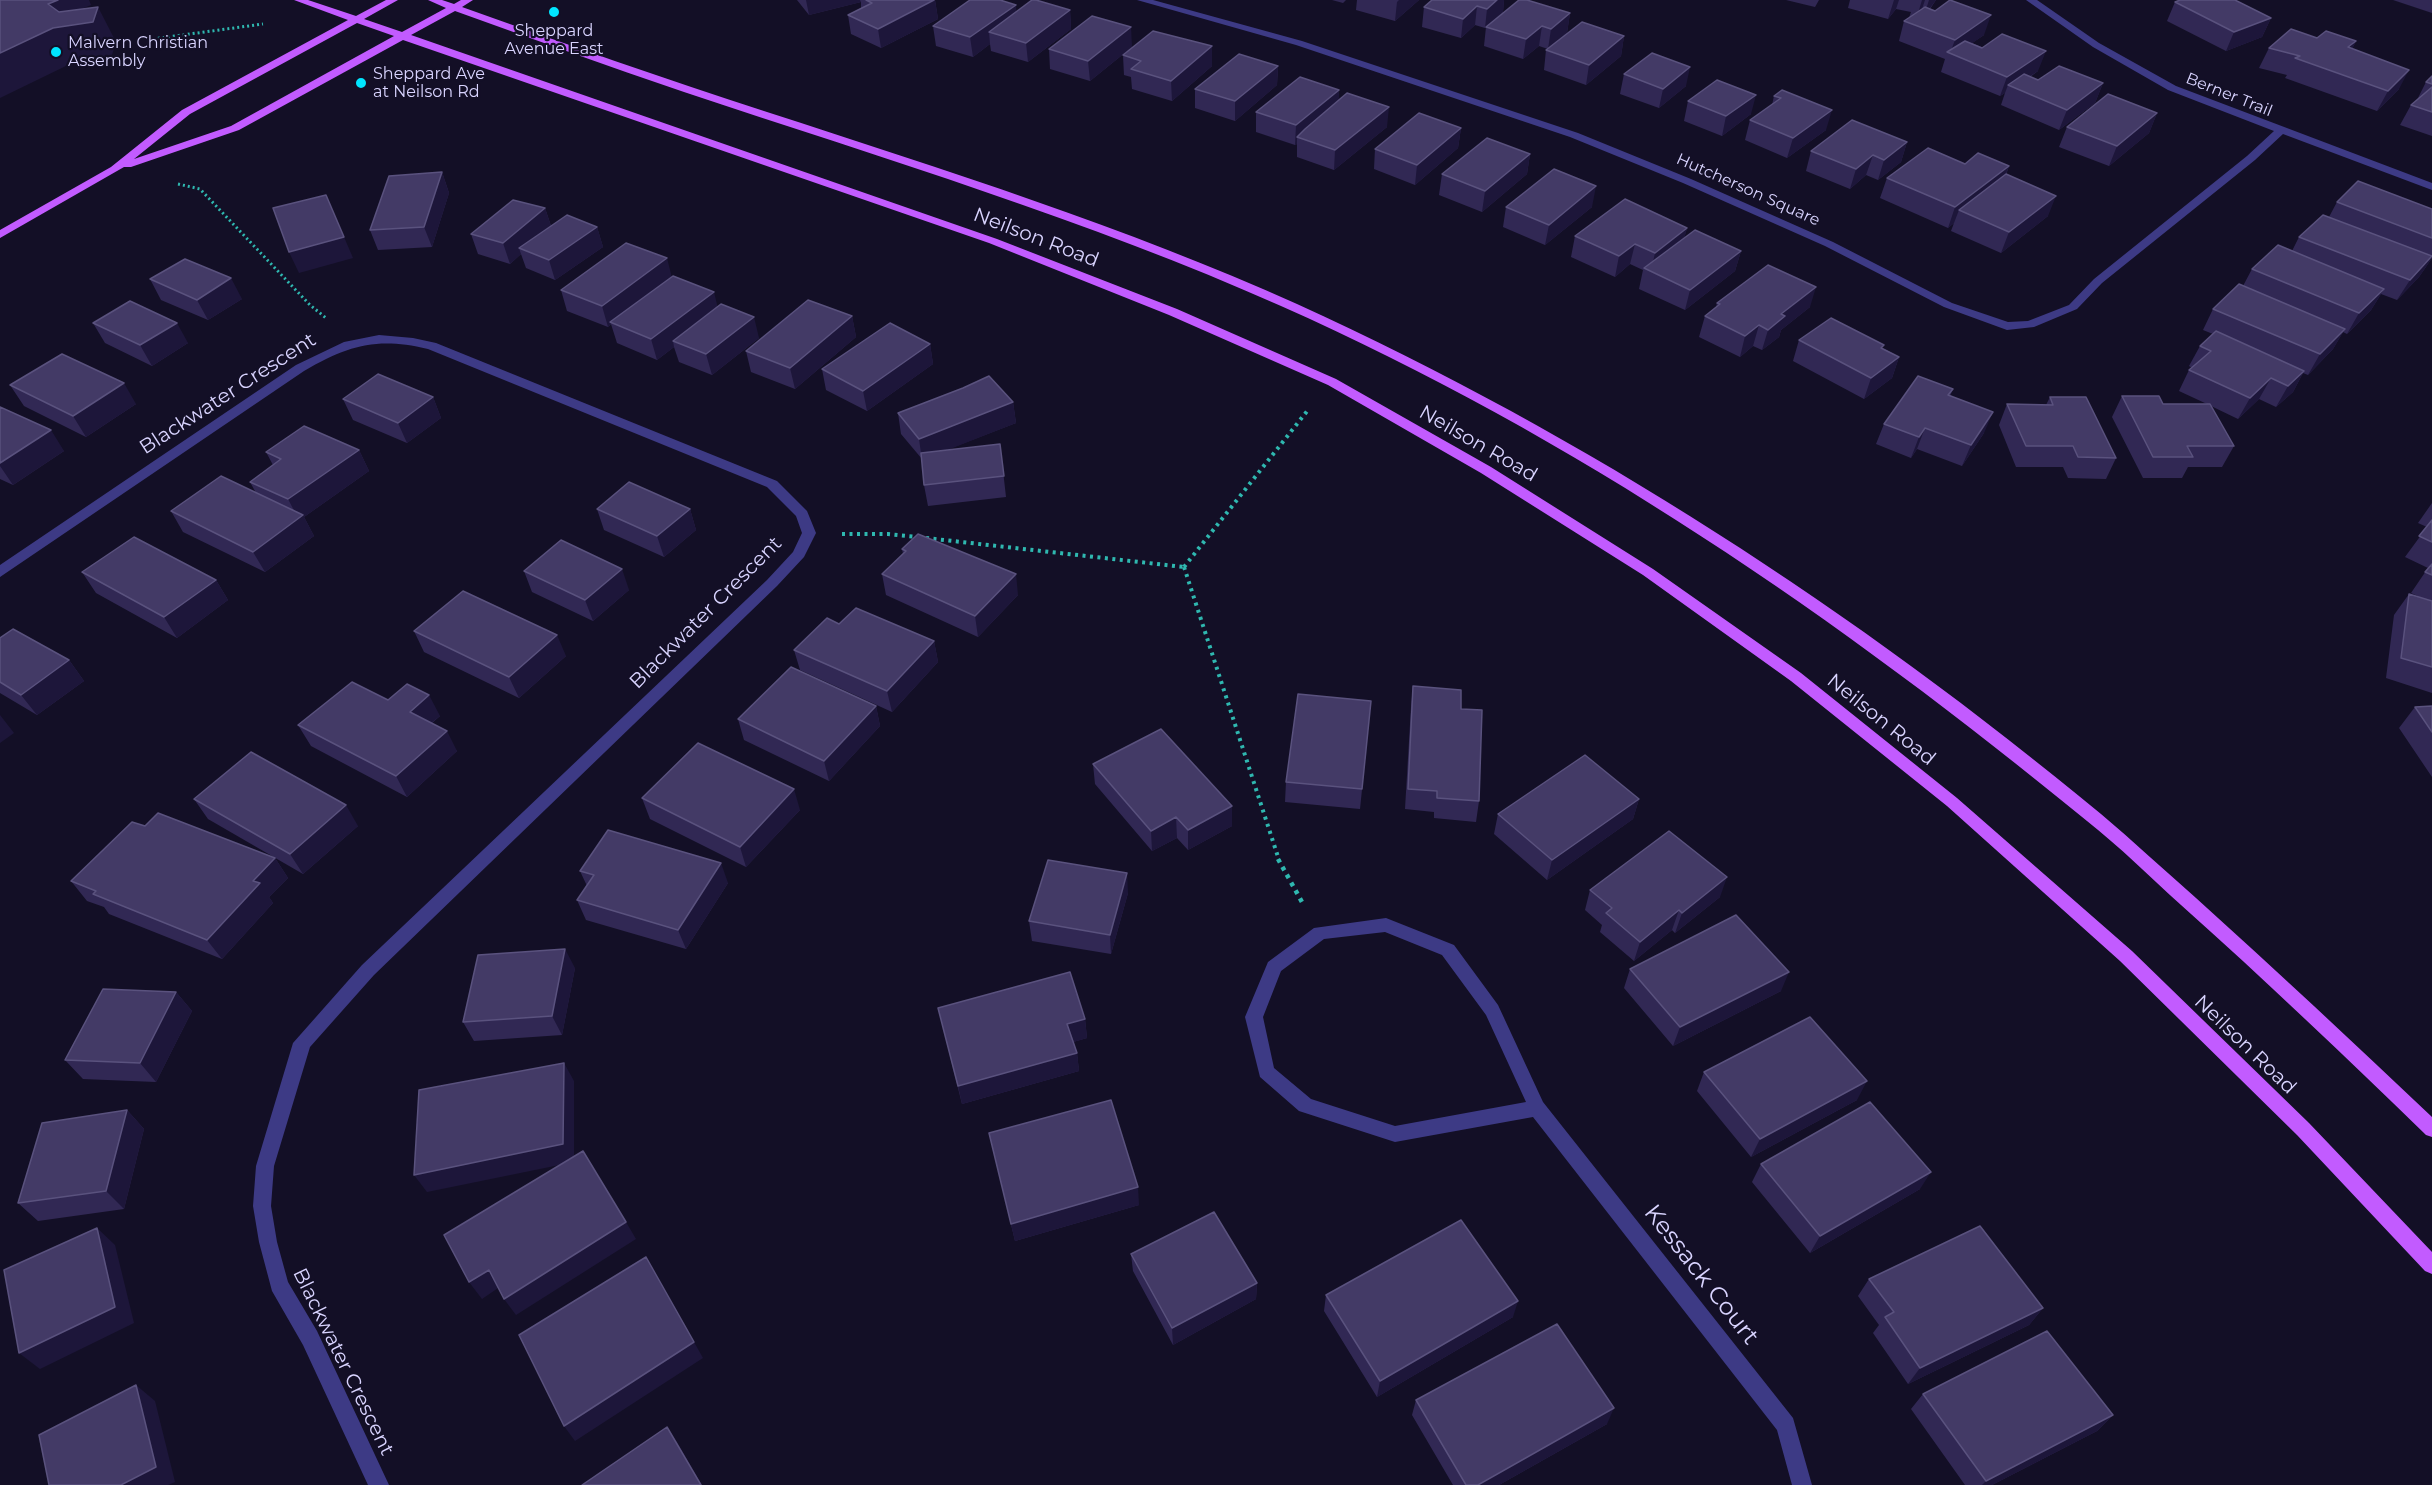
<!DOCTYPE html>
<style>
body{margin:0}
canvas{display:block;background:#130f26}
</style>
<canvas width="2432" height="1485"></canvas>
<script>
const ctx = document.querySelector('canvas').getContext('2d');
ctx.lineJoin = 'round';
function trace(path, color, width, dash) { ctx.strokeStyle = color; ctx.lineWidth = width; ctx.lineCap = dash ? 'butt' : 'round'; ctx.setLineDash(dash || []); ctx.stroke(path); }
function fillPath(path, color) { ctx.fillStyle = color; ctx.fill(path, 'evenodd'); }
function drawText(font, color, halo, rows, align = 'center') {
  ctx.font = font + ' Montserrat,sans-serif'; ctx.lineWidth = 4.5; ctx.setLineDash([]); ctx.textBaseline = 'middle'; ctx.strokeStyle = halo; ctx.fillStyle = color; for (const [text, x, y, turn = 0] of rows) {
    ctx.save(); ctx.translate(x, y); ctx.rotate((+turn || 0) * Math.PI / 180); ctx.textAlign = isNaN(turn) ? turn : align; if (halo) ctx.strokeText(text, 0, 0); ctx.fillText(text, 0, 0); ctx.restore();
  }
}
trace(new Path2D(`
 M153,39L263,24
 M178,184L200,189L310,305L326,318`), '#2fb8b0', 3, [2, 3]);
trace(new Path2D(`
 M842,534H888L918,537
 M926,538L1184,567
 M1184,567L1279,860
 M1184,567L1308,410`), '#2fb8b0', 4, [3, 4.5]);
trace(new Path2D(`
 M1278,859L1302,902`), '#2fb8b0', 4.5, [4, 5]);
fillPath(new Path2D(`
 M1137,0H1153L1302,41L1578,133L1691,179L1833,242L1952,303L2008,322L2028,321L2069,305L2094,279L2247,156L2274,131L2168,90L2093,47L2026,0H2037L2099,43L2176,86L2432,183V190L2283,134L2255,160L2102,283L2077,309L2034,327L2007,330L1944,307L1825,246L1683,183L1570,137L1296,45Z
 M379,335L413,338L436,343L777,481L807,511L816,533L804,557L777,586L374,975L310,1047L274,1166L271,1206L277,1242L288,1282L317,1331L389,1485H368L303,1345L272,1291L259,1242L253,1206L256,1166L293,1043L362,965L767,580L793,552L802,533L796,516L767,487L428,349C377,337 349,345 304,371L0,577V565L296,365L344,342Z
 M1386,918L1454,945L1498,1005L1543,1102L1793,1418L1812,1485H1792L1777,1430L1533,1117L1395,1142L1299,1111L1260,1077L1245,1017L1268,962L1314,928ZM1385,932L1442,955L1486,1015L1526,1102L1395,1126L1311,1099L1274,1068L1263,1017L1281,971L1324,939Z`), '#3d3a85');
fillPath(new Path2D(`
 M294,0H308L356,16L386,0H398L364,19L402,32L446,8L428,0H442L454,4L461,0H473L462,7C563,43 665,79 767,112C945,170 1126,227 1297,304C1587,436 1856,611 2101,814C2133,841 2164,870 2196,898C2276,970 2354,1043 2432,1117V1137L2426,1135C2346,1057 2265,980 2181,905C2150,877 2120,847 2087,821C1840,618 1574,436 1281,306C1088,220 885,159 684,92C607,66 531,38 455,11L411,35L997,239L1177,309L1336,379L1491,467L1653,569L1801,673L1957,798L2132,951L2309,1123L2432,1252V1274L2425,1271L2297,1135L2120,961L1947,806L1791,681L1643,575L1481,473L1328,385L1169,315L989,243L403,40L239,130L131,167H124L0,238V230L111,167L182,110L348,20ZM357,23L394,36L231,126L134,159L190,114Z`), '#c25bff');
fillPath(new Path2D(`
 M797,0H935L938,19L881,48L851,34L848,15L861,8V2L809,15Z
 M1332,0H1346L1343,3Z
 M1357,0H1419L1395,21L1356,10Z
 M1432,0H1504L1503,12L1485,28L1475,25L1461,38L1422,27L1424,7Z
 M1786,0H1819L1815,7Z
 M1850,0H1936L1930,9L1984,35L1972,43L2038,71L2030,77L2038,80L2103,83L2095,103L2059,130L2001,105L2005,93L2000,96L1941,72L1945,59L1899,41L1904,21L1909,18L1911,12L1896,9L1888,19L1848,8Z
 M2393,0H2432V13Z
 M2175,2L2271,18L2262,37L2226,51L2167,21Z
 M1070,10L1071,29L1028,62L991,51L990,44L973,57L936,46L933,26L1016,11Z
 M1570,13L1567,33L1548,49L1539,46L1523,59L1484,46L1486,27Z
 M1624,36L1621,56L1586,85L1544,70L1546,50Z
 M2317,38L2356,41L2352,49L2399,89L2377,111L2285,78L2287,75L2259,68L2269,48Z
 M1212,46V66L1172,101L1132,89L1131,77L1124,75L1123,55Z
 M1132,47L1090,81L1050,69L1049,49Z
 M1278,66L1277,85L1235,121L1195,108V89Z
 M1624,74L1686,86L1659,108L1620,94Z
 M2432,76V136L2400,125L2411,105L2417,100L2426,82Z
 M1339,90L1338,101L1387,127L1334,170L1297,157V144L1295,145L1256,132V112Z
 M1782,90L1826,130L1787,158L1745,140L1750,120L1772,105L1774,96Z
 M1688,101L1751,114L1722,136L1684,121Z
 M2157,113L2149,133L2109,166L2059,147L2067,127Z
 M1461,128L1458,148L1415,185L1374,169L1375,149Z
 M1907,142L1901,162L1878,180L1866,175L1850,189L1806,171L1811,151Z
 M1530,154L1527,174L1482,212L1439,195L1442,174Z
 M1965,164L2009,166L2006,175L2048,216L2001,253L1951,231L1954,223L1948,228L1880,198L1887,178Z
 M442,172L449,193L432,247L378,250L370,230Z
 M2337,202L2432,209V258L2419,277L2397,300L2381,294L2371,310L2347,334L2343,332L2333,349L2308,375L2303,373L2293,392L2276,407L2259,399L2238,419L2211,406L2234,446L2222,467H2188L2182,478H2143L2112,417L2122,396L2163,404H2207L2179,391L2189,370L2192,368L2189,366L2200,346L2213,334L2203,330L2213,309L2243,286L2252,269L2292,251L2299,237L2329,217Z
 M1506,207H1592L1545,245L1503,227Z
 M545,208L551,226L597,227L603,247L555,280L526,268L521,254L510,264L478,254L471,234Z
 M1687,228L1684,238L1741,251L1735,271L1685,310L1639,289L1643,270L1630,264L1615,277L1571,257L1575,236Z
 M672,277L717,307L759,338L712,375L679,362L674,347L657,360L617,343L611,324L608,327L567,311L561,290Z
 M150,279L242,299L208,320L161,300Z
 M1717,303L1810,307L1781,330L1779,337L1762,350L1753,346L1740,357L1699,337L1705,316L1716,307Z
 M852,316L856,337L795,389L751,372L746,351Z
 M93,323L188,343L152,366L105,343Z
 M1799,340L1883,348L1899,357L1892,378L1864,399L1793,361Z
 M930,344L933,364L867,411L826,390L822,369Z
 M10,385L136,404L86,437L24,406Z
 M1953,389L1950,396L1984,433L1962,466L1917,449L1911,458L1876,444L1884,424Z
 M433,397L441,418L407,443L353,420L343,399Z
 M2050,397L2116,458L2106,479L2068,478L2063,467H2016L1999,425L2007,404L2046,405Z
 M1013,402L1016,423L946,450L1000,444L1006,497L928,506L924,485L922,459L901,434L898,413Z
 M0,407L64,451L13,485L0,479Z
 M359,450L369,471L304,517L314,536L265,572L183,532L171,511L256,493L250,482L273,465L266,452Z
 M2432,503V693L2386,678L2394,615L2409,594L2420,597L2411,593L2428,568L2405,557L2427,527L2418,523Z
 M597,509H690L696,530L664,557L604,530Z
 M902,549L1018,595L978,637L886,595L882,574L903,554Z
 M524,571L629,590L593,621L532,592Z
 M82,572L216,580L228,600L177,638L96,593Z
 M839,624L934,641L938,662L892,712L800,670L794,650Z
 M414,631L566,656L519,698L424,652Z
 M0,638L69,660L84,681L37,715L0,693Z
 M1413,686L1461,709L1479,801L1476,822L1434,818V812L1405,809L1411,707Z
 M388,700L440,716L432,723L457,751L407,797L311,746L298,725Z
 M1371,701L1360,809L1285,802L1286,782Z
 M876,706L880,726L829,781L744,740L738,719Z
 M2432,706V777L2399,728L2415,707Z
 M1093,764L1232,826L1188,850L1177,838L1152,851L1095,784Z
 M642,798L800,810L746,867L650,819Z
 M194,799L358,826L303,874L208,819Z
 M1639,799L1633,819L1547,880L1494,834L1498,814Z
 M145,826L275,858L288,878L269,897L273,903L222,959L109,914L104,907L87,901L71,881Z
 M580,871L728,883L686,949L586,920L577,900L587,886Z
 M1590,890L1720,897L1675,933L1672,930L1634,961L1600,932L1602,925L1585,910Z
 M1128,893L1111,954L1032,941L1029,921Z
 M575,968L562,1035L474,1041L463,1022Z
 M1630,969L1781,991L1673,1046L1624,988Z
 M176,992L192,1011L156,1082L83,1079L65,1060Z
 M938,1008L1085,1019L1087,1038L1073,1042L1077,1053L1079,1071L962,1104Z
 M1704,1072L1857,1100L1751,1157L1697,1091Z
 M127,1110L144,1129L124,1209L38,1221L18,1203Z
 M989,1133L1139,1205L1015,1241Z
 M1761,1164L1920,1189L1810,1253L1752,1182Z
 M1131,1254L1257,1283L1256,1299L1173,1345L1133,1271Z
 M1869,1279L2043,1308L2029,1325L1908,1384L1873,1333L1879,1325L1858,1296Z
 M1326,1295L1513,1317L1377,1397L1324,1311Z
 M1923,1394L2113,1415L2097,1431L1992,1485H1965L1911,1409Z
 M1416,1400L1607,1424L1499,1485H1453L1412,1415Z`), '#312854');
fillPath(new Path2D(`
 M58,0H89L91,5L84,8L92,23L98,7L116,42L111,58L72,63L0,98V53L48,4Z
 M806,0H860L861,2L809,15Z
 M934,0H935L938,19L881,48L878,29Z
 M1399,0H1419L1395,21L1397,2Z
 M1497,0H1504L1503,12L1485,28L1487,9Z
 M1894,0H1899L1896,9L1888,19Z
 M1922,0H1925L1920,15L1916,20Z
 M1929,0H1936L1924,16Z
 M1016,5L1017,24L989,32L990,44L973,57L970,37Z
 M1477,6L1475,25L1461,38L1463,19Z
 M1070,10L1071,29L1028,62L1026,43Z
 M1570,13L1567,33L1548,49L1551,29Z
 M1991,15L1984,35L1955,55L1950,53L1955,40Z
 M2271,18L2262,37L2226,51L2234,32Z
 M1542,26L1539,46L1523,59L1526,39Z
 M1131,27L1132,47L1090,81L1088,61Z
 M1624,36L1621,56L1586,85L1589,65Z
 M2356,41L2346,60L2348,47Z
 M1212,46V66L1172,101L1171,81Z
 M2046,51L2038,71L2013,87L2008,85L2005,93L2000,96L2007,77Z
 M1278,66L1277,85L1235,121V101Z
 M1690,67L1686,86L1659,108L1663,89Z
 M2409,70L2399,89L2377,111L2388,91Z
 M2103,83L2095,103L2059,130L2067,110Z
 M1339,90L1338,110L1297,137V144L1295,145L1296,125Z
 M1756,95L1751,114L1722,136L1726,116Z
 M1389,107L1387,127L1334,170L1335,150Z
 M1832,110L1826,130L1787,158L1793,138Z
 M2157,113L2149,133L2109,166L2117,146Z
 M1461,128L1458,148L1415,185L1417,165Z
 M1907,142L1901,162L1878,180L1884,160Z
 M1530,154L1527,174L1482,212L1485,191Z
 M1873,155L1866,175L1850,189L1856,169Z
 M2009,166L2001,186L1959,210L1954,223L1948,228L1955,207Z
 M442,172L449,193L432,247L424,227Z
 M1596,186L1592,207L1545,245L1549,225Z
 M326,195L353,258L299,273L289,252Z
 M2056,196L2048,216L2001,253L2009,232Z
 M545,208L552,229L519,248L521,254L510,264L503,243Z
 M597,227L603,247L555,280L549,260Z
 M1687,228L1682,248L1651,271L1655,253Z
 M1635,244L1630,264L1615,277L1619,256Z
 M1741,251L1735,271L1685,310L1690,290Z
 M2432,255V258L2419,277L2397,300L2410,280Z
 M667,258L672,278L610,322L611,324L608,327L602,306Z
 M231,278L242,299L208,320L197,300Z
 M1816,287L1810,307L1781,330L1779,337L1762,350L1768,330L1781,314Z
 M2384,289L2371,310L2347,334L2359,313Z
 M714,292L719,313L673,341L674,347L657,360L651,339Z
 M852,316L856,337L795,389L790,368Z
 M754,317L759,338L712,375L706,354Z
 M177,323L188,343L152,366L140,345Z
 M1759,325L1753,346L1740,357L1745,336Z
 M2345,329L2333,349L2308,375L2320,354Z
 M930,344L933,364L867,411L863,391Z
 M1899,357L1892,378L1864,399L1871,378Z
 M2304,371L2293,392L2276,407L2288,386Z
 M2271,378L2259,399L2238,419L2250,398Z
 M124,383L136,404L86,437L73,416Z
 M433,397L441,418L407,443L398,423Z
 M1013,402L1016,423L922,460L919,439Z
 M1993,412L1984,433L1962,466L1971,445Z
 M1925,428L1917,449L1911,458L1919,437Z
 M51,430L64,451L13,485L0,466V463Z
 M359,450L369,471L304,517L314,536L265,572L253,552L298,518L288,499Z
 M690,509L696,530L664,557L657,536Z
 M622,569L629,590L593,621L585,600Z
 M1016,574L1018,595L978,637L975,616Z
 M216,580L228,600L177,638L164,617Z
 M557,635L566,656L519,698L509,677Z
 M934,641L938,662L892,712L887,691Z
 M69,660L84,681L37,715L21,695Z
 M429,695L440,716L420,732L410,712Z
 M876,706L880,726L829,781L824,761Z
 M0,715L14,733L0,743Z
 M447,731L457,751L407,797L396,776Z
 M794,789L800,810L746,867L740,847Z
 M1639,799L1633,819L1547,880L1552,860Z
 M346,805L358,826L303,874L290,854Z
 M1232,806V826L1188,850V830Z
 M1176,817L1177,838L1152,851L1151,831Z
 M275,858L288,878L269,897L273,903L222,959L207,940L253,881Z
 M721,863L728,883L686,949L678,930Z
 M1127,873L1128,893L1111,954L1110,935Z
 M1727,877L1720,897L1675,933L1682,913Z
 M1679,910L1672,930L1634,961L1640,942Z
 M565,949L575,968L562,1035L552,1016Z
 M1789,972L1781,991L1673,1046L1680,1027Z
 M176,992L192,1011L156,1082L140,1063Z
 M1085,1019L1087,1038L1070,1043L1067,1024Z
 M1077,1053L1079,1071L962,1104L958,1086Z
 M564,1063L574,1081V1162L427,1192L414,1175Z
 M1867,1081L1857,1100L1751,1157L1760,1139Z
 M127,1110L144,1129L124,1209L106,1191Z
 M1931,1172L1920,1189L1810,1253L1820,1236Z
 M1138,1187L1139,1205L1015,1241L1011,1224Z
 M626,1222L636,1239L516,1315L504,1299Z
 M97,1228L115,1245L134,1323L40,1369L19,1353Z
 M489,1270L501,1286L482,1299L469,1282Z
 M1257,1283L1256,1299L1173,1345L1172,1328Z
 M1518,1301L1513,1317L1377,1397L1380,1381Z
 M2043,1308L2029,1325L1908,1384L1920,1368Z
 M694,1342L703,1358L575,1441L564,1426Z
 M136,1385L155,1401L175,1482L168,1485H121Z
 M1614,1408L1607,1424L1499,1485H1478Z
 M2113,1415L2097,1431L1992,1485H1982L1986,1481Z
 M667,1427L677,1442L702,1485H701Z`), '#1d163a');
const building = new Path2D(`
 M0,0H58L48,4L59,12L98,7L93,22L53,28L0,53Z
 M866,0H934L878,29L848,15L872,3Z
 M970,0H1000L1016,5L970,37L933,26Z
 M1032,0H1036L1070,10L1026,43L989,32Z
 M1432,0H1497L1487,9L1477,6L1463,19L1424,7Z
 M1519,0H1527L1570,13L1551,29L1542,26L1526,39L1486,27Z
 M1950,0L1991,15L1955,40L1904,21L1925,7L1935,11Z
 M2180,0H2235L2271,18L2234,32L2175,2Z
 M1092,16L1131,27L1088,61L1049,49Z
 M1582,22L1624,36L1589,65L1546,50Z
 M2291,29L2317,38L2326,31L2356,41L2348,47L2409,70L2388,91L2295,58L2300,56L2269,48Z
 M1153,31L1212,46L1171,81L1131,69L1141,61L1123,55Z
 M2002,34L2046,51L2007,77L1947,52L1965,41L1982,48Z
 M1652,53L1690,67L1663,89L1624,74Z
 M1239,54L1278,66L1235,101L1195,89Z
 M2059,66L2103,83L2067,110L2008,85L2024,74L2038,80Z
 M2432,76V84L2426,82Z
 M1300,77L1339,90L1296,125L1256,112Z
 M1717,80L1756,95L1726,116L1688,101Z
 M2432,87V112L2411,105Z
 M1782,90L1832,110L1793,138L1750,120L1781,98L1774,96Z
 M1347,93L1389,107L1335,150L1297,137L1305,129Z
 M2108,94L2157,113L2117,146L2067,127Z
 M1419,113L1461,128L1417,165L1375,149Z
 M1852,120L1907,142L1884,160L1873,155L1856,169L1811,151Z
 M1487,138L1530,154L1485,191L1442,174Z
 M1928,148L1965,164L1978,153L2009,166L1955,207L1887,178Z
 M1554,169L1596,186L1549,225L1506,207Z
 M442,172L424,227L370,230L389,176Z
 M2006,174L2056,196L2009,232L1959,210Z
 M2358,181L2432,209V238L2337,202Z
 M326,195L344,237L289,252L273,208Z
 M1625,199L1687,228L1655,253L1635,244L1619,256L1575,236Z
 M513,200L545,208L503,243L471,234Z
 M567,215L597,227L549,260L519,248Z
 M2323,215L2432,256L2410,280L2299,237Z
 M1695,230L1741,251L1690,290L1644,268Z
 M626,243L667,258L602,306L561,290Z
 M2278,245L2384,289L2359,313L2252,269Z
 M185,259L231,278L197,300L150,279Z
 M1768,265L1816,287L1781,314L1785,316L1768,330L1759,325L1745,336L1705,316L1720,304L1717,303Z
 M673,276L714,292L651,339L610,322Z
 M2239,284L2345,329L2320,354L2213,309Z
 M808,300L852,316L790,368L746,351Z
 M130,301L177,323L140,345L93,323Z
 M721,304L754,317L706,354L673,341Z
 M1831,318L1884,345L1881,348L1899,357L1871,378L1799,340Z
 M890,323L930,344L863,391L822,369Z
 M2216,331L2304,371L2288,386L2271,378L2250,398L2189,370L2211,351L2200,346Z
 M62,354L124,383L73,416L10,385Z
 M378,374L433,397L398,423L343,399Z
 M989,376L1013,402L919,439L898,413L963,388Z
 M1918,376L1953,389L1948,395L1993,412L1971,445L1925,428L1919,437L1884,424Z
 M2122,396H2159L2163,404H2210L2234,446H2187L2193,457H2153Z
 M2050,397H2086L2116,458L2078,457L2073,446H2026L2007,404L2053,405Z
 M0,407L51,430L0,463Z
 M304,426L359,450L288,499L250,482L281,459L266,452Z
 M1000,444L1004,476L924,485L921,453Z
 M221,476L303,515L253,552L171,511Z
 M629,482L690,509L657,536L597,509Z
 M2432,520V542L2419,536Z
 M918,534L1016,574L975,616L882,574L906,551L902,549Z
 M134,537L216,580L164,617L82,572Z
 M561,540L622,569L585,600L524,571Z
 M2432,564V575L2425,572Z
 M463,591L557,635L509,677L414,631Z
 M2409,594L2432,601V667L2401,658Z
 M856,608L934,641L887,691L794,650L827,618L839,624Z
 M13,629L69,660L21,695L0,682V638Z
 M791,667L876,706L824,761L738,719Z
 M352,682L388,700L407,684L429,695L410,712L447,731L396,776L298,725Z
 M1413,686L1461,690V709L1482,710L1479,801L1437,798V791L1408,789Z
 M1298,694L1371,701L1362,789L1286,782Z
 M2432,706V732L2415,707Z
 M1161,729L1232,806L1188,830L1176,817L1151,831L1093,764Z
 M698,743L794,789L740,847L642,798Z
 M251,752L346,805L290,854L194,799Z
 M1585,755L1639,799L1552,860L1498,814Z
 M158,813L275,858L253,881L260,883L207,940L93,894L96,891L71,881L132,822L145,826Z
 M608,830L721,863L678,930L577,900L594,875L580,871Z
 M1669,831L1727,877L1682,913L1679,910L1640,942L1606,913L1612,908L1590,890Z
 M1048,860L1127,873L1110,935L1029,921Z
 M1736,915L1789,972L1680,1027L1630,969Z
 M565,949L552,1016L463,1022L478,955Z
 M1070,972L1085,1019L1067,1024L1077,1053L958,1086L938,1008Z
 M103,989L176,992L140,1063L65,1060Z
 M1810,1017L1867,1081L1760,1139L1704,1072Z
 M564,1063L563,1144L414,1175L419,1090Z
 M1111,1100L1138,1187L1011,1224L989,1133Z
 M1870,1102L1931,1172L1820,1236L1761,1164Z
 M127,1110L106,1191L18,1203L42,1123Z
 M583,1151L626,1222L504,1299L489,1270L469,1282L444,1235Z
 M1214,1212L1257,1283L1172,1328L1131,1254Z
 M1461,1220L1518,1301L1380,1381L1326,1295Z
 M1980,1226L2043,1308L1920,1368L1885,1317L1894,1312L1869,1279Z
 M97,1228L115,1307L19,1353L4,1270Z
 M646,1257L694,1342L564,1426L519,1335Z
 M1557,1324L1614,1408L1478,1485H1466L1416,1400Z
 M2047,1331L2113,1415L1986,1481L1923,1394Z
 M136,1385L156,1467L121,1485H49L39,1435Z
 M667,1427L701,1485H582Z`);
fillPath(building, '#433a66');
trace(building, '#5a527e', 1.5);
for (const [x, y, r, color] of [
 [554,12,6,"#00e5ff"],
 [56,52,6,"#00e5ff"],
 [361,83,6,"#00e5ff"]
]) { const dot = new Path2D(); dot.arc(x, y, r, 0, 2 * Math.PI); ctx.fillStyle = color; ctx.fill(dot); trace(dot, '#130f26', 2); }
drawText('16px', '#d9d4ff', '#130f26', [
 ["Sheppard",554,31,"center"],
 ["Avenue East",554,49,"center"],
 ["Malvern Christian",68,43],
 ["Assembly",68,61],
 ["Sheppard Ave",373,74],
 ["at Neilson Rd",373,92]
], 'left');
drawText('16px', '#d9d4ff', '#130f26', [
 ["Berner Trail",2229,95,22],
 ["Hutcherson Square",1748,190,24]
]);
drawText('20px', '#d9d4ff', '#130f26', [
 ["Neilson Road",1036,238,21],
 ["Blackwater Crescent",228,394,-33],
 ["Neilson Road",1478,444,30],
 ["Blackwater Crescent",706,613,-45],
 ["Neilson Road",1881,720,39],
 ["Neilson Road",2245,1045,44],
 ["Blackwater Crescent",343,1362,64]
]);
drawText('24px', '#d9d4ff', '#130f26', [
 ["Kessack Court",1701,1275,52]
]);
</script>
